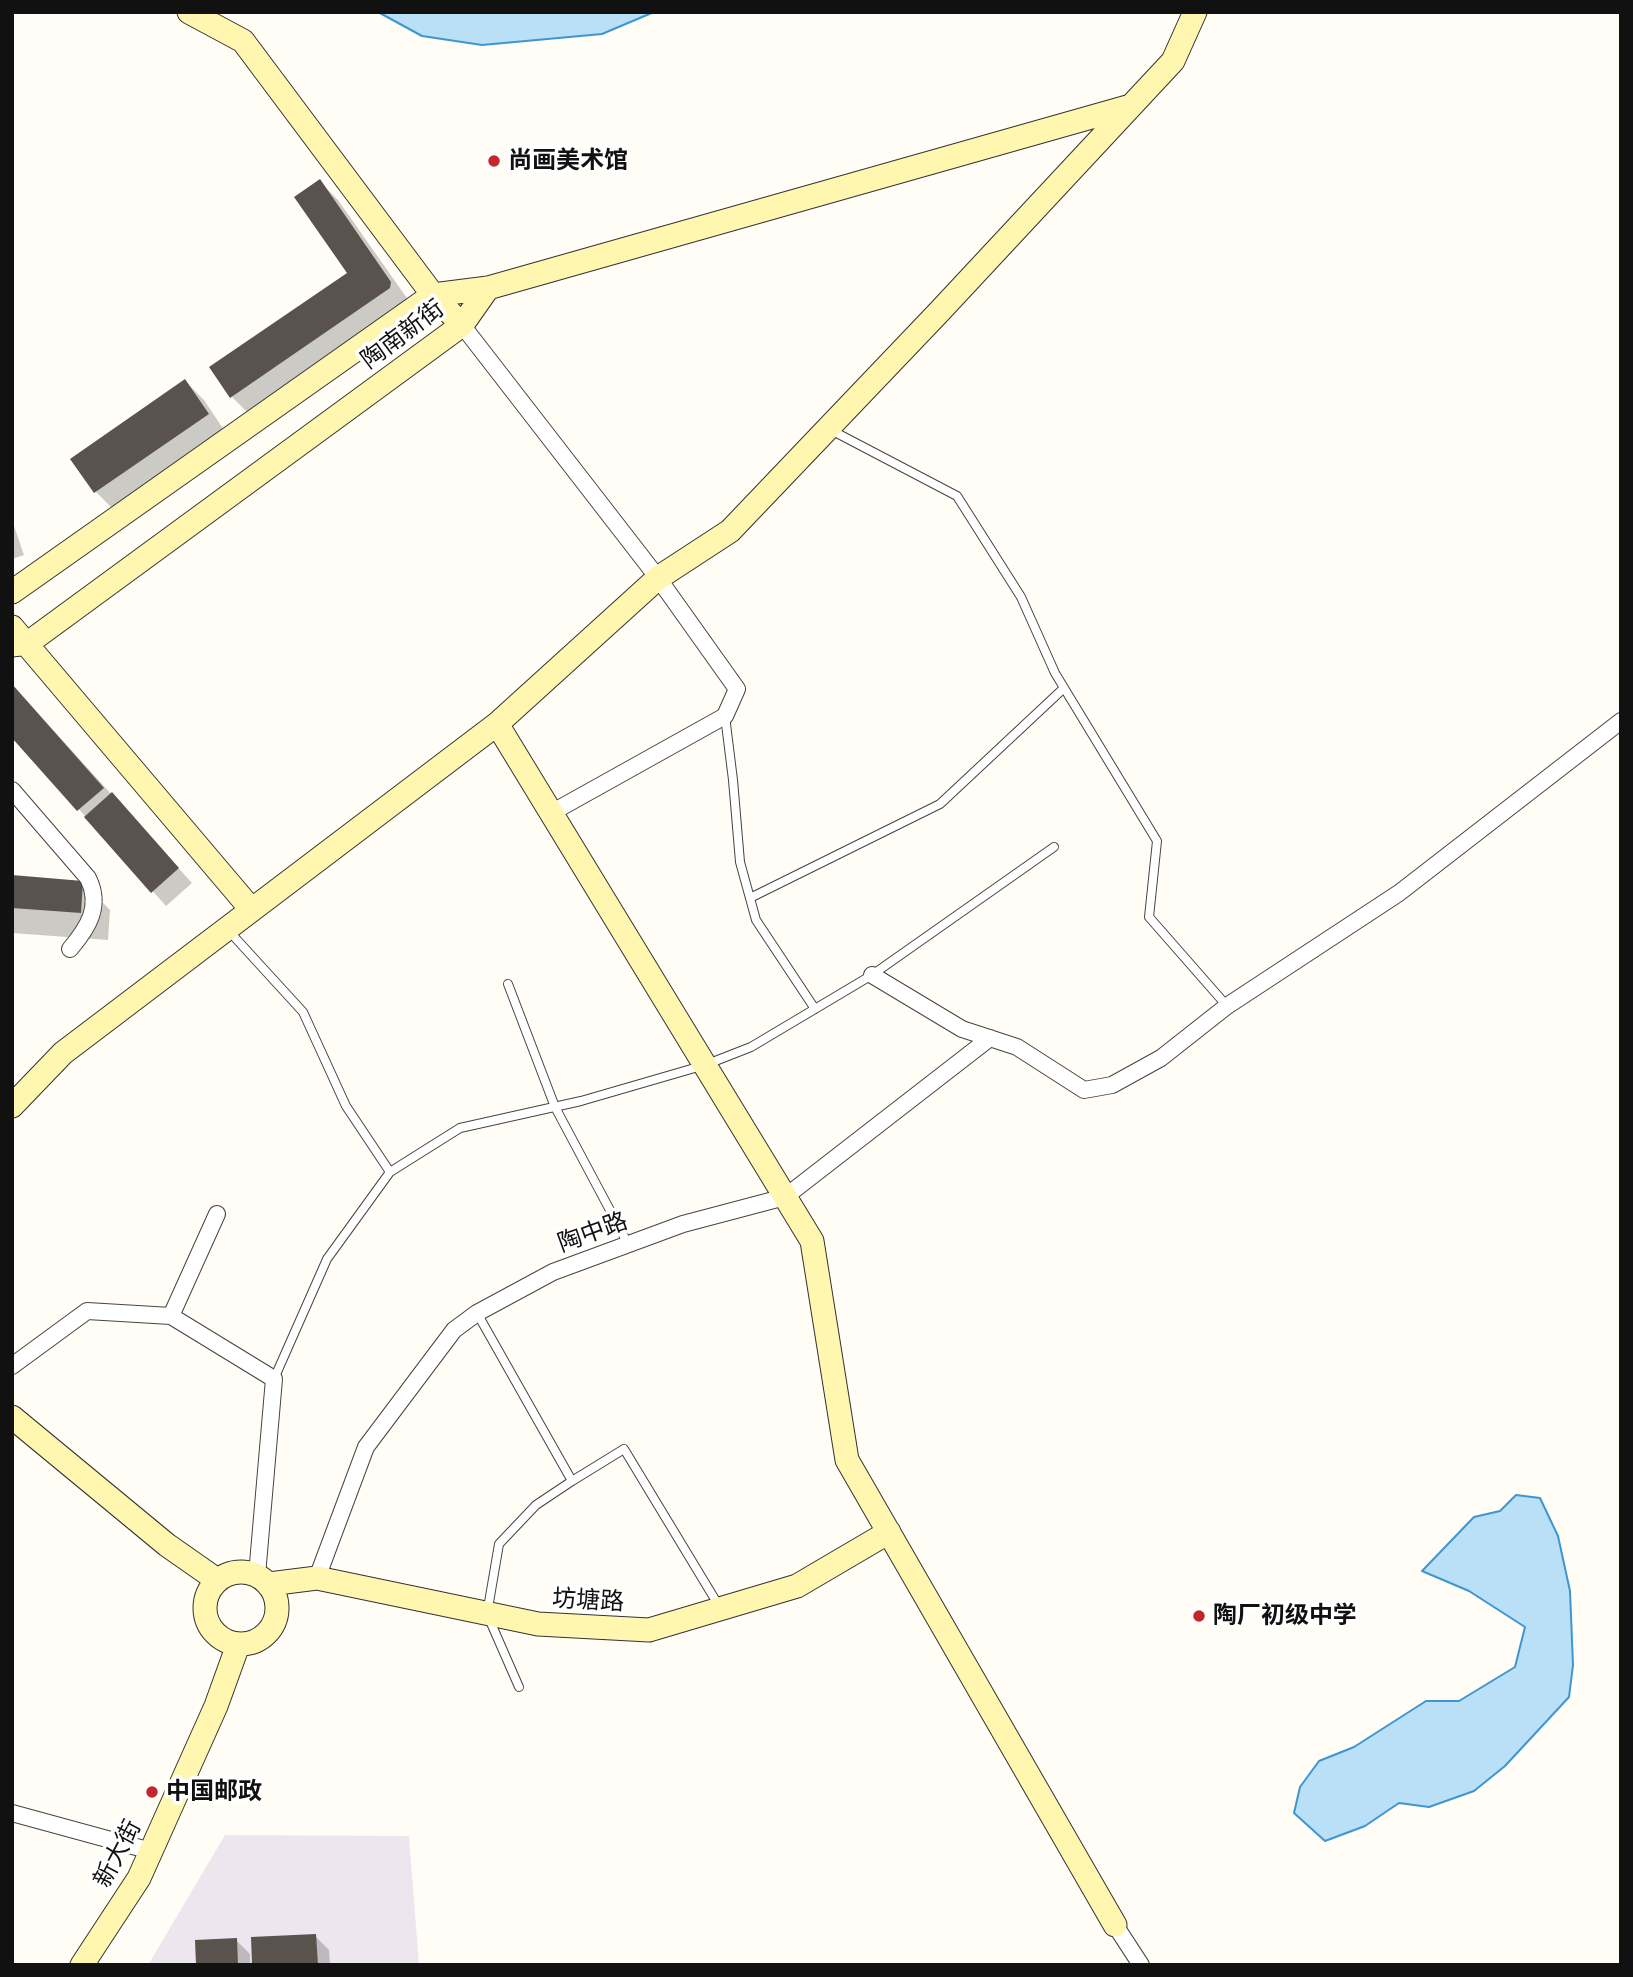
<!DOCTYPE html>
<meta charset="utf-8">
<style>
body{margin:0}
#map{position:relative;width:1633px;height:1977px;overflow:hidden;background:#fffdf5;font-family:"Noto Serif",serif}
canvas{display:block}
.frame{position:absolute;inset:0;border:14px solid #111;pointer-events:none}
</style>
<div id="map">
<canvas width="1633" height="1977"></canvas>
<div class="frame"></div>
</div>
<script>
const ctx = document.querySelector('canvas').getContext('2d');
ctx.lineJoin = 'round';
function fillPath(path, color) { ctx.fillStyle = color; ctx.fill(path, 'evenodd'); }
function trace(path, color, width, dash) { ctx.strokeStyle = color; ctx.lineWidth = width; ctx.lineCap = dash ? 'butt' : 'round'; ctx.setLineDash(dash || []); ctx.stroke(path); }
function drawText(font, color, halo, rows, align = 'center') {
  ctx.font = font + ' "Noto Serif","Noto Sans SC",serif'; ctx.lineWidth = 7; ctx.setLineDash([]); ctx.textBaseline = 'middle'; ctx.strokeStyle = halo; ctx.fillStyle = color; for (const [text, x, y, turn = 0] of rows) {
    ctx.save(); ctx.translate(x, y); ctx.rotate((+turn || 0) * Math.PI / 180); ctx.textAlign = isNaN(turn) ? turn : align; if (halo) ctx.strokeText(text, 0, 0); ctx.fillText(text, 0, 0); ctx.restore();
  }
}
fillPath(new Path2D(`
 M225,1835L409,1836L419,1965H148Z`), '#eee6ef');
const water = new Path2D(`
 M378,12H654L602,34L482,45L422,36Z
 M1516,1495L1540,1498L1558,1536L1570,1591L1573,1665L1569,1697L1505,1766L1474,1791L1429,1807L1399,1803L1365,1826L1325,1841L1294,1813L1300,1787L1319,1761L1354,1747L1426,1701H1459L1515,1667L1525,1627L1469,1591L1422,1571L1474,1517L1500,1511Z`);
fillPath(water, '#b9e0f7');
trace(water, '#3f96cf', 2);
fillPath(new Path2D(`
 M320,182L338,200L409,301L250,415L232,397L349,274Z
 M185,381L204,400L226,433L114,510L96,492Z
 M12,520L24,555L12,559Z
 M25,699L192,883L166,906L12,735Z
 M12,877L82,882L110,910L108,940L12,933Z
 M315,1936L329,1950L330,1965H254Z
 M236,1940L250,1954V1965H198Z`), '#0003');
fillPath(new Path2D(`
 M320,179L391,282L390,288L230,398L209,367L347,273L294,197Z
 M185,379L209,414L94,493L70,459Z
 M12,684L104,788L77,811L12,738Z
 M112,792L179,868L151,893L84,817Z
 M12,875L83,881L81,913L12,908Z
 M316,1934L318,1965H252L251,1937Z
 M237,1938L238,1965H196L195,1940Z`), '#5a524d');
const lane = new Path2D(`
 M829,429L957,496L1021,597L1055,673L1157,841L1149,917L1227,1006
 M725,716L733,780L740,862L756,920L815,1009
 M750,898L940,804L1064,688
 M228,930L303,1012L346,1106L390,1172
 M508,984L555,1107L628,1244
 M477,1313L572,1481L624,1449L719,1606
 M274,1379L327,1259L390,1172L460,1128L581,1101L705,1065L751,1047L872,975L1054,847
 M519,1687L487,1614L499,1544L536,1505L572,1481`);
const street = new Path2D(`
 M462,325L658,578L737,689L725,716L551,813
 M12,790L88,878C102,906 88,928 70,949
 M872,975L962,1029L1017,1047L1084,1090L1112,1085L1161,1058L1227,1006L1399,893L1621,721
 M171,1316L217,1214
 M12,1366L87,1311L171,1316L274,1379L257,1575
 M317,1578L366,1447L454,1330L477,1313L553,1272L683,1224L785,1197L990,1038
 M12,1813L151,1851
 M1115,1925L1141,1965`);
const secondary = new Path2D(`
 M189,12L243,41L433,295L462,325
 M12,592L433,295L488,288L1127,107
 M12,627L251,909
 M12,645L28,643L462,325L488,288
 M497,724L812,1241L847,1460L1115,1925
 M12,1106L63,1053L497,724L658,578L730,531L939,312L1173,61L1195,12
 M12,1417L167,1545L217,1580
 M205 1608a36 36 0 1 1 72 0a36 36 0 1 1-72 0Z
 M269,1584L317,1578L538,1624L649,1630L797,1586L889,1532
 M82,1965L139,1878L216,1706L238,1645`);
trace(lane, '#444', 10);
trace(street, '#444', 18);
trace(secondary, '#333', 25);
trace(lane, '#fff', 8);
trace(street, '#fff', 16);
trace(secondary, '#fff6b0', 23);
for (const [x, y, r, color] of [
 [494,161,7,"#c4262e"],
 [1199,1616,7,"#c4262e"],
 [152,1792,7,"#c4262e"]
]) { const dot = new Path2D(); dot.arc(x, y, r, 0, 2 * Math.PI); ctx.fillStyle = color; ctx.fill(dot); trace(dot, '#fff', 2.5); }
drawText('bold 24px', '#111', '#fff', [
 ["尚画美术馆",508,161],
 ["陶厂初级中学",1213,1616],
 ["中国邮政",166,1792]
], 'left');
drawText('24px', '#111', '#fff', [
 ["陶南新街",403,335,-37],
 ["陶中路",593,1233,-20],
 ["坊塘路",588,1601,3],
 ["新大街",118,1854,-62]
]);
</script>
